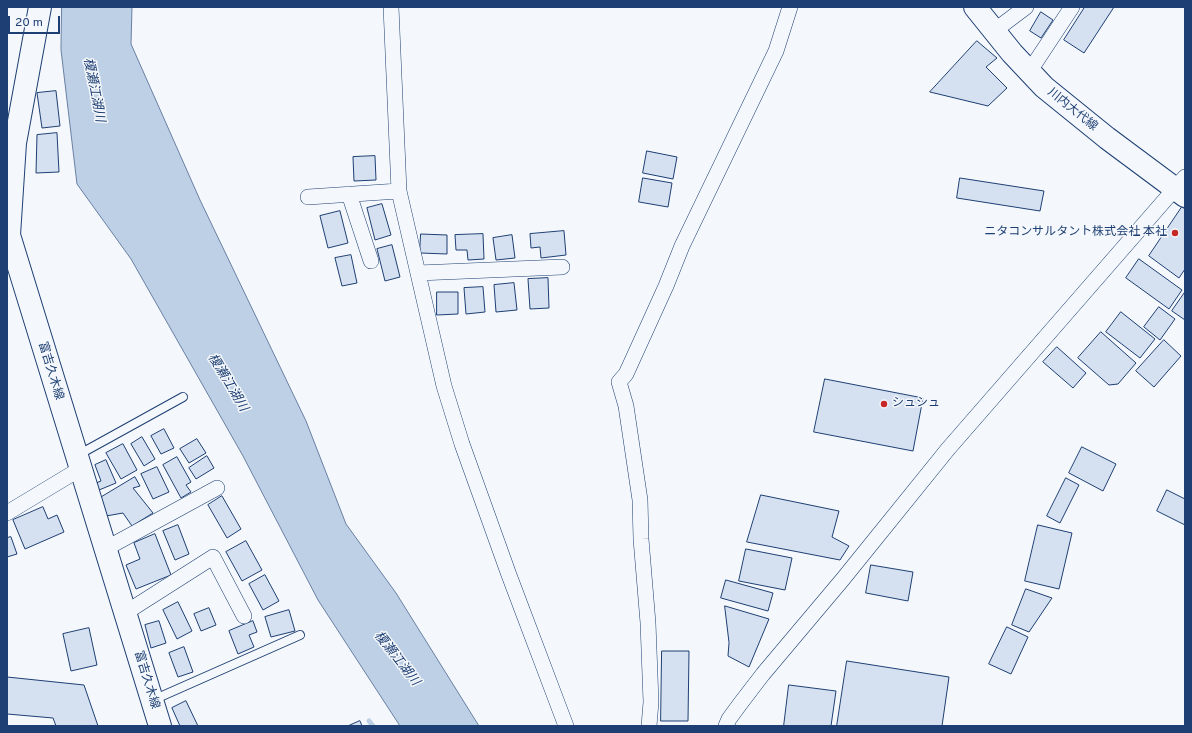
<!DOCTYPE html>
<meta charset="utf-8">
<style>
body{margin:0}
#map{position:relative;width:1192px;height:733px;overflow:hidden;background:#f4f7fb;font-family:Overpass,sans-serif}
canvas{display:block}
.frame{position:absolute;inset:0;border:8px solid #1d3f73;pointer-events:none}
.scale{position:absolute;left:8px;top:16px;width:52px;height:18px;box-sizing:border-box;border:2px solid #1d3f73;border-top:0;padding-left:5px;font-size:12px;line-height:14px;white-space:nowrap;color:#1d3f73;-webkit-text-stroke:3px #f4f7fb;paint-order:stroke}
</style>
<div id="map">
<canvas width="1192" height="733"></canvas>
<div class="frame"></div>
<div class="scale">20 m</div>
</div>
<script>
const ctx = document.querySelector('canvas').getContext('2d');
ctx.lineJoin = 'round';
function fillPath(path, color) { ctx.fillStyle = color; ctx.fill(path, 'evenodd'); }
function trace(path, color, width, dash) { ctx.strokeStyle = color; ctx.lineWidth = width; ctx.lineCap = dash ? 'butt' : 'round'; ctx.setLineDash(dash || []); ctx.stroke(path); }
function drawText(font, color, halo, rows, align = 'center') {
  ctx.font = font + ' Overpass,"Noto Sans JP",sans-serif'; ctx.lineWidth = 3; ctx.setLineDash([]); ctx.textBaseline = 'middle'; ctx.strokeStyle = halo; ctx.fillStyle = color; for (const [text, x, y, turn = 0] of rows) {
    ctx.save(); ctx.translate(x, y); ctx.rotate((+turn || 0) * Math.PI / 180); ctx.textAlign = isNaN(turn) ? turn : align; if (halo) ctx.strokeText(text, 0, 0); ctx.fillText(text, 0, 0); ctx.restore();
  }
}
const water = new Path2D(`
 M62,7H132L131,44L200,200L306,421L346,524L396,593L479,726H400L318,600L243,456L131,259L77,184L61,50Z`);
fillPath(water, '#bed0e5');
trace(water, '#687fa3', 1);
trace(new Path2D(`
 M369,721L373,726`), '#bed0e5', 5);
const building = new Path2D(`
 M1085,7H1114L1084,53L1064,40Z
 M1041,12L1053,20L1041,38L1030,31Z
 M977,41L997,58L986,67L1007,88L988,106L930,92Z
 M56,91L60,126L42,128L37,93Z
 M57,133L59,172L36,173L37,135Z
 M647,151L677,157L673,179L643,173Z
 M375,156L376,180L354,181L353,157Z
 M643,178L672,183L668,207L639,202Z
 M960,178L1044,191L1040,211L957,198Z
 M382,204L391,235L375,240L367,208Z
 M1182,207L1185,209V269L1179,278L1149,256Z
 M340,211L348,243L328,248L320,216Z
 M564,231L566,255L541,258L540,247L531,248L530,234Z
 M421,234L447,235V254L420,253Z
 M483,234L484,259L468,260L467,250H456L455,235Z
 M512,235L515,258L496,260L493,238Z
 M392,245L400,277L385,281L377,249Z
 M351,255L357,283L342,286L335,258Z
 M1139,259L1182,290L1169,309L1126,278Z
 M548,278L549,308L530,309L528,279Z
 M514,283L517,310L496,312L494,285Z
 M483,287L485,312L466,314L464,288Z
 M437,292H458V314L437,315Z
 M1185,292V320L1172,311Z
 M1159,307L1175,319L1160,340L1144,327Z
 M1121,312L1155,339L1140,358L1106,332Z
 M1101,332L1136,363L1118,384L1109,385L1078,358Z
 M1164,340L1181,356L1154,387L1136,371Z
 M1057,347L1086,373L1073,388L1043,362Z
 M825,379L923,398L913,451L814,432Z
 M164,429L174,448L161,454L151,436Z
 M142,437L155,459L144,466L131,444Z
 M197,439L206,453L189,463L180,449Z
 M123,444L137,470L121,479L106,453Z
 M1082,447L1116,464L1103,491L1069,473Z
 M207,456L214,468L196,479L189,468Z
 M177,457L191,482L186,485L191,492L181,498L163,465Z
 M106,460L116,483L99,490L96,483L101,481L95,465Z
 M157,467L169,492L153,499L141,474Z
 M135,477L140,486L133,488L153,513L132,526L123,513L106,516L100,498Z
 M1066,478L1079,485L1060,523L1047,516Z
 M1167,490L1185,499V525L1157,511Z
 M761,495L839,511L832,537L849,546L840,560L747,542Z
 M222,496L241,529L227,538L208,505Z
 M43,507L48,519L57,515L64,532L25,549L13,520Z
 M178,525L189,554L175,560L163,531Z
 M1038,525L1072,533L1059,589L1025,581Z
 M155,534L171,575L136,589L126,565L140,559L134,543Z
 M11,537L17,554L7,557V538Z
 M246,541L262,570L242,581L226,552Z
 M746,549L792,558L785,590L739,581Z
 M871,565L913,572L908,601L866,593Z
 M265,575L279,601L263,610L249,584Z
 M726,580L773,593L768,611L721,598Z
 M1026,589L1052,598L1029,632L1012,625Z
 M178,602L192,631L177,639L163,610Z
 M725,606L769,619L749,667L728,656L729,643Z
 M209,608L216,625L201,631L194,614Z
 M289,610L295,631L271,637L265,617Z
 M159,621L166,643L151,648L145,625Z
 M253,621L257,632L249,635L254,647L238,654L229,631Z
 M1007,627L1028,637L1011,674L989,664Z
 M89,628L97,665L71,671L63,634Z
 M184,647L193,672L178,677L169,653Z
 M662,651H689L688,721H661Z
 M847,661L949,677L942,726H837Z
 M7,677L84,685L98,726H56L53,718L7,714Z
 M789,685L836,691L831,726H784Z
 M186,701L198,726H180L172,708Z
 M360,721L362,726H348Z`);
fillPath(building, '#d5e0f0');
trace(building, '#1d3f73', 1);
const lane = new Path2D(`
 M78,455L183,397
 M153,700L300,635`);
const street = new Path2D(`
 M391,7L399,191L444,386L462,444L509,575L566,726
 M994,31L1026,7
 M1029,72L1072,7
 M349,194L371,261
 M308,197L399,191
 M418,273L562,267
 M7,513L80,469
 M105,549L217,488
 M125,613L213,557L244,616
 M649,726L651,702L648,623L641,539L640,500L626,406L619,382L626,374L666,286L682,246L776,51L790,7
 M726,726L729,719L740,704L763,674L843,579L948,449L1185,177`);
const secondary = new Path2D(`
 M40,7L15,143L9,235L160,726
 M975,7L1012,53L1044,87L1107,138L1185,196`);
trace(lane, '#1d3f73', 10);
trace(street, '#1d3f73', 16);
trace(secondary, '#1d3f73', 24);
trace(lane, '#f4f7fb', 8);
trace(street, '#f4f7fb', 15);
trace(secondary, '#f4f7fb', 22);
for (const [x, y, r, color] of [
 [1175,233,4,"#c62828"],
 [884,404,4,"#c62828"]
]) { const dot = new Path2D(); dot.arc(x, y, r, 0, 2 * Math.PI); ctx.fillStyle = color; ctx.fill(dot); trace(dot, '#f4f7fb', 1.5); }
drawText('12px', '#1d3f73', '#f4f7fb', [
 ["川内大代線",1072,110,39],
 ["富吉久木線",50,371,73],
 ["富吉久木線",146,680,73]
]);
drawText('12px', '#1d3f73', '#f4f7fb', [
 ["ニタコンサルタント株式会社 本社",1167,233],
 ["シュシュ",892,404,"left"]
], 'right');
drawText('italic 13px', '#1d3f73', '#f4f7fb', [
 ["榎瀬江湖川",93,90,79],
 ["榎瀬江湖川",227,383,59],
 ["榎瀬江湖川",396,659,52]
]);
</script>
